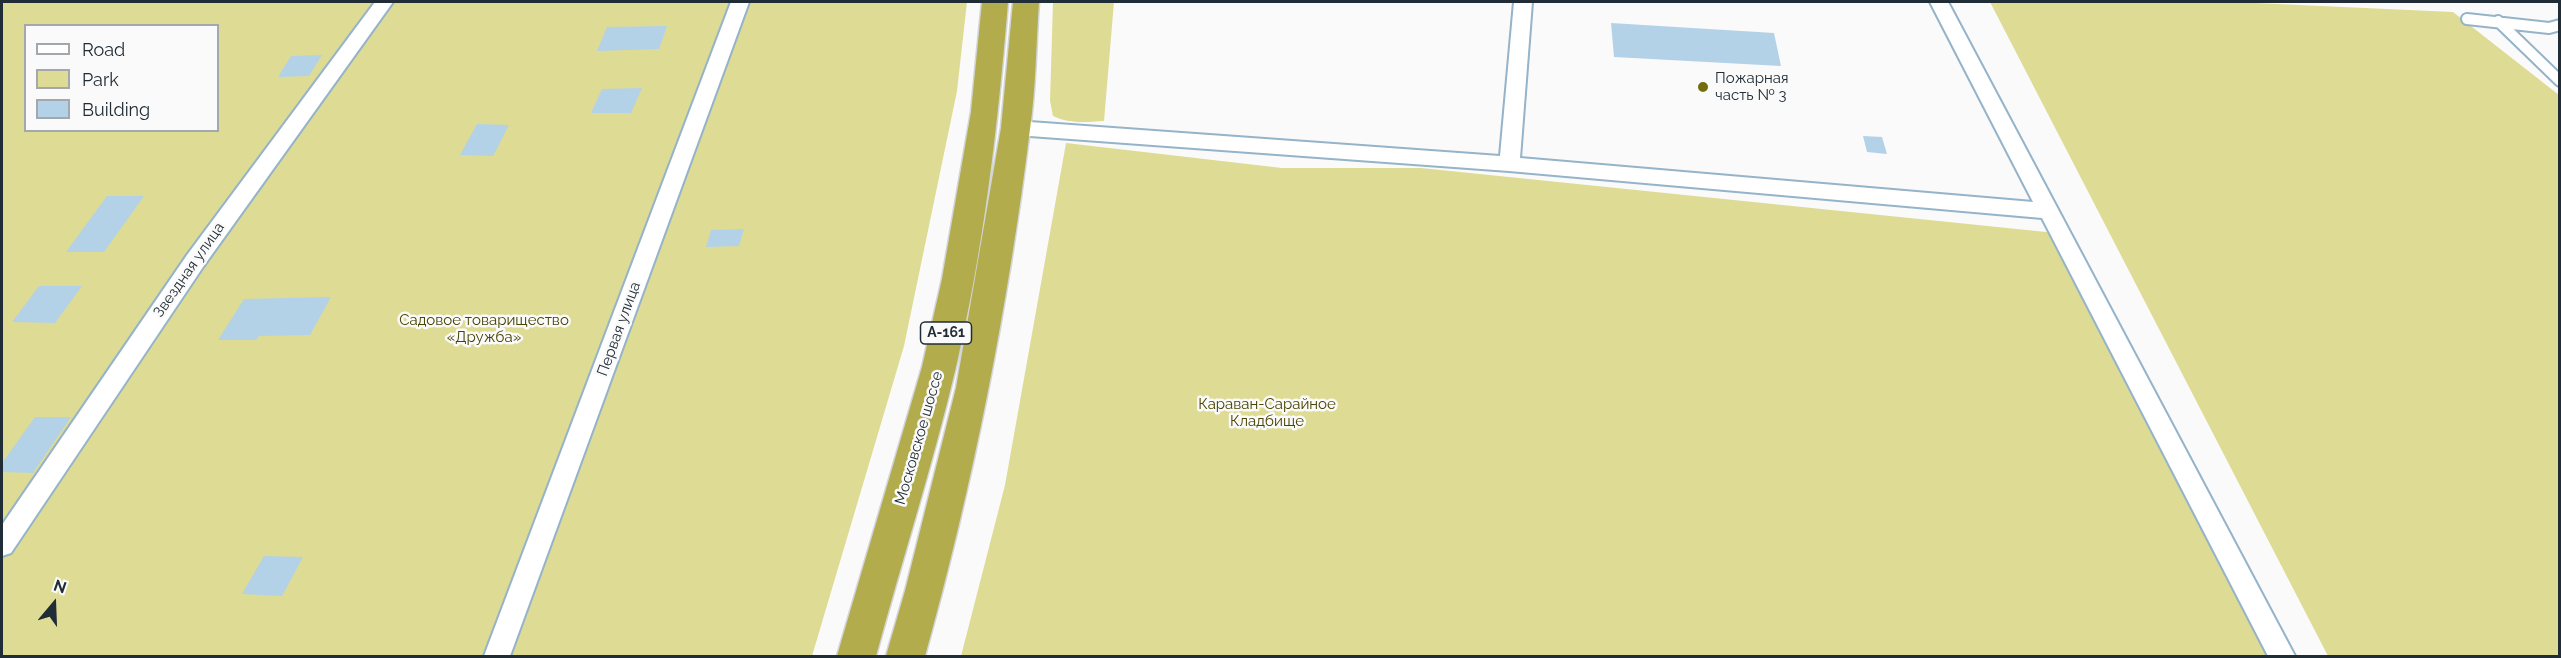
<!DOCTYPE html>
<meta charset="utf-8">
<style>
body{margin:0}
#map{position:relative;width:2561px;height:658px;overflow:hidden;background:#fafafa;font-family:Raleway,sans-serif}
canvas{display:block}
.frame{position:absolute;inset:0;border:3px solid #212d36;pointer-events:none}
.legend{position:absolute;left:24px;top:24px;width:195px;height:108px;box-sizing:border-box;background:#fafafa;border:2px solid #a3a8ac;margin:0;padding:8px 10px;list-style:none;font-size:18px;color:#212d36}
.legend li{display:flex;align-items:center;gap:12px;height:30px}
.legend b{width:30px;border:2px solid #a3a8ac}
.north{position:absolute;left:24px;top:574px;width:60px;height:60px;-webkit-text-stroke:4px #fafafa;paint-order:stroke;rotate:19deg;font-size:16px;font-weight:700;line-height:24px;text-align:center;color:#212d36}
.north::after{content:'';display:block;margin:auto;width:21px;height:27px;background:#212d36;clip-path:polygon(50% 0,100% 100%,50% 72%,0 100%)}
</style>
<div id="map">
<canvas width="2561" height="658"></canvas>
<div class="frame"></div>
<ul class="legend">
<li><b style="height:8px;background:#fff"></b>Road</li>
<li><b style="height:16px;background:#dedb95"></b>Park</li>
<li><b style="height:16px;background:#b3d2e8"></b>Building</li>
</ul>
<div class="north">N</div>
</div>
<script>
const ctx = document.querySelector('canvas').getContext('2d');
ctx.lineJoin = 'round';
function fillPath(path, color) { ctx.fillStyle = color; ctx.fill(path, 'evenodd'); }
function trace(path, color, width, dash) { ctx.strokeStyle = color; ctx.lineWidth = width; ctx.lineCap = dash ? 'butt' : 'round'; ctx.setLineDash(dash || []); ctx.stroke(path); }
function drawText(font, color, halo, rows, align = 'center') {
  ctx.font = font + ' Raleway,sans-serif'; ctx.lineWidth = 5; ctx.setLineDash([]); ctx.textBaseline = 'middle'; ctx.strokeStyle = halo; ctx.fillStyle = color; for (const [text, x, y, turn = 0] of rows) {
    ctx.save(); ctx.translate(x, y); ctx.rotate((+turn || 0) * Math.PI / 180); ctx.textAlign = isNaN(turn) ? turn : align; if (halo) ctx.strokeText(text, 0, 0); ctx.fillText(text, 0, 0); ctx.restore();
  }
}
fillPath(new Path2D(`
 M2,2H967L957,91L904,346L812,656H2ZM26,26H218V130H26Z
 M1053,2H1114L1104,121C1087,122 1069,124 1053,116L1050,101Z
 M1990,2H2233L2453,12L2559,95V656H2328Z
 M1066,143L1282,168H1421L2056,233L2278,656H961L1005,485Z`), '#dedb95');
fillPath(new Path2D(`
 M1611,23L1774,33L1781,66L1614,57Z
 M667,26L659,49L597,51L607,27Z
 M322,55L309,76L278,77L291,56Z
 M642,88L631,113H591L602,89Z
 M477,124L509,125L493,156L460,155Z
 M1863,136L1882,137L1887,154L1867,152Z
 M107,196H144L104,252H66Z
 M744,229L739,246L706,247L711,230Z
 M39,286H82L55,323L12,322Z
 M331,297L310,335L259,336L256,340H218L244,299Z
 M35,417H71L33,473L2,472V463Z
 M264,556L303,557L282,596L242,594Z`), '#b3d2e8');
const lane = new Path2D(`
 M2467,19L2549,28L2560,25
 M2498,21L2560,81`);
const street = new Path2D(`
 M375,2H393L203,267L11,553L2,556V525L187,255Z
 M731,2H749L510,656H484Z
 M1514,2H1532L1520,158L2033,202L1930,2H1948L2295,656H2268L2042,218L1509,171L1016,135L1009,133L1006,128L1009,123L1016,121L1500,156Z`);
const highway = new Path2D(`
 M982,2H1008C998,124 984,247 956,367C933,464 902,560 876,656H837L922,367L942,279L971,112Z
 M1013,2H1039C1036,44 1036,87 1030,129C1008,307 973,484 925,656H886L905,591L956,388L1001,128Z`);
trace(lane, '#95b3c9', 14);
trace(street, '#95b3c9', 4);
trace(highway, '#d3d5d7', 3);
trace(lane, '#fff', 10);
fillPath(street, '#fff');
fillPath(highway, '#b2ac4d');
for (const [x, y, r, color] of [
 [1703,87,6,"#736d0b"]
]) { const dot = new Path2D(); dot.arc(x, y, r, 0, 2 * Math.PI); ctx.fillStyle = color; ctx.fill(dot); trace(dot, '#fafafa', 2); }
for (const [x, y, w] of [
 [946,333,51]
]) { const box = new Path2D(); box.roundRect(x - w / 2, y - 11, w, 22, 4.5); ctx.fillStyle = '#fafafa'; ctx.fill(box); trace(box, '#212d36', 1.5); }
drawText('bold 14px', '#212d36', null, [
 ["А-161",946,333]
]);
drawText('15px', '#212d36', '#fafafa', [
 ["Пожарная",1715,78],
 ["часть № 3",1715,95]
], 'left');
drawText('15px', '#212d36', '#fafafa', [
 ["Звездная улица",189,270,-55],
 ["Первая улица",619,329,-70],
 ["Московское шоссе",919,438,-74]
]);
drawText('15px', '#484402', '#fafafa', [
 ["Садовое товарищество",484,320],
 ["«Дружба»",484,337],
 ["Караван-Сарайное",1267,404],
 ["Кладбище",1267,421]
]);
</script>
